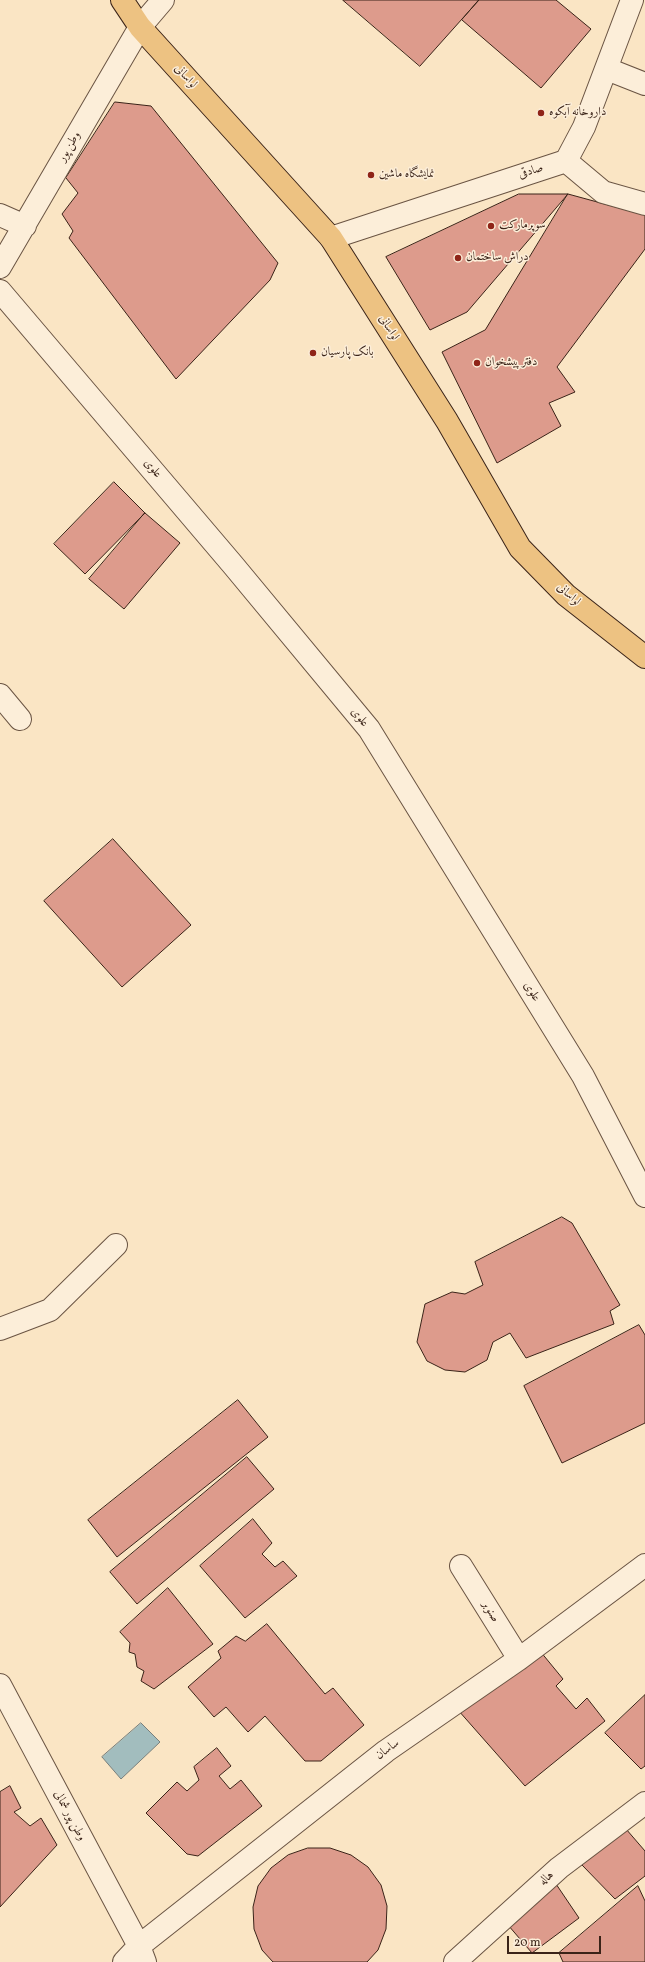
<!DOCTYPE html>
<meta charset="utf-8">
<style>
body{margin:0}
#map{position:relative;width:645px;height:1962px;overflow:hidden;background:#fae5c4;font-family:Vollkorn,serif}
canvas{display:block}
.scale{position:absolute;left:507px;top:1936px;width:94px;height:18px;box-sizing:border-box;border:2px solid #3a2318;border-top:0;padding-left:5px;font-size:12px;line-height:14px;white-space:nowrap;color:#3a2318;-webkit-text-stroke:3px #fceed9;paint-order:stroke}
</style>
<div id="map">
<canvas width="645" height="1962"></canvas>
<div class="scale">20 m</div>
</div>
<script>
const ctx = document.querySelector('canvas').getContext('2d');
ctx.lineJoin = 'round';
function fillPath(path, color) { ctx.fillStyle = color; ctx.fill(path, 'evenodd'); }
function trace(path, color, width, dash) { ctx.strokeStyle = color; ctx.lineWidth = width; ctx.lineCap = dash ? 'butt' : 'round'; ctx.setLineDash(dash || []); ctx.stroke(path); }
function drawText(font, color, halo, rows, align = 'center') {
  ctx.font = font + ' Vollkorn,Amiri,serif'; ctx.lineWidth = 3; ctx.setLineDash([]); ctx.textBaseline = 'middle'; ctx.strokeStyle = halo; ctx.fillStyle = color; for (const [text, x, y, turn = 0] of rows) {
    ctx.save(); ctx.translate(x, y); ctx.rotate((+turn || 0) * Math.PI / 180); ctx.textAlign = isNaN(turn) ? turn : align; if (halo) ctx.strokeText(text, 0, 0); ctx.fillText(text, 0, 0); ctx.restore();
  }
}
const water = new Path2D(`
 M141,1723L160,1742L121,1779L102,1757Z`);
fillPath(water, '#a2bdbe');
trace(water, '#787f7c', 1);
const building = new Path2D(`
 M343,0H479L420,66Z
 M479,0H556L591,29L541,88L462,20Z
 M115,102L151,106L278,263L270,280L176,379L69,238L73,231L62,214L78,193L66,178Z
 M519,194H568L467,312L430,330L386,257Z
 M568,194L645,215V249L557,367L575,392L549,403L561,426L497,463L442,352L485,330Z
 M114,482L145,513L85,574L54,544Z
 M145,513L180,543L124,609L89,579Z
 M113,839L191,925L122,987L44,901Z
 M562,1217L572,1223L620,1305L610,1311L614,1324L526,1358L510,1333L493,1342L487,1360L465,1372L445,1370L427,1361L417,1342L425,1304L452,1292L465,1294L483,1285L475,1262Z
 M639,1325L645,1335V1423L562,1463L524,1386Z
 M238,1400L268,1437L117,1557L88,1520Z
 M247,1457L274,1489L137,1604L110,1572Z
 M253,1519L272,1543L262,1554L275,1567L283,1561L297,1576L245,1618L200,1566Z
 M168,1588L213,1644L154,1689L141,1681L144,1671L137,1667L135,1654L129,1652L130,1643L120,1632Z
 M267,1624L325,1694L333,1688L364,1725L321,1761H305L265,1716L248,1732L226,1707L214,1717L188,1687L221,1658L218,1651L236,1636L245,1641Z
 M540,1651L563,1679L556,1686L576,1709L587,1698L605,1721L525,1786L458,1710Z
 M645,1695V1766L641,1769L605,1733Z
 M217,1748L231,1766L219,1776L230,1789L241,1780L262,1806L198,1856L187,1854L146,1813L177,1782L187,1791L199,1780L194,1767Z
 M10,1786L21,1808L14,1812L30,1826L41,1818L57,1845L0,1907V1792Z
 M626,1829L645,1851V1876L615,1899L582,1865Z
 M308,1848H330L351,1855L368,1867L381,1885L387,1906L386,1929L378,1950L367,1962H273L262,1950L254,1929L253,1907L258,1886L271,1868L288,1855Z
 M554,1881L579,1918L532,1953L508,1925Z
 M638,1886L645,1901V1962H563L559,1953Z`);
fillPath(building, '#dd9b8c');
trace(building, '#3a2318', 1);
const minor = new Path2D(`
 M607,69L645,84
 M566,161L603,192L645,204
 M0,215L25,226
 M331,238L566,161L584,127L632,0
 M0,267L140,27L163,0
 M0,291L233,565L369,729L583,1076L645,1196
 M0,695L20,719
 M0,1329L50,1310L116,1245
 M461,1566L519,1659
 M0,1685L139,1946L145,1962
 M124,1962L139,1946L386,1751L519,1659L645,1565
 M455,1962L559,1868L645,1803`);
const major = new Path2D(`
 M122,0L140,27L331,238L447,421L520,548L566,595L645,657`);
trace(minor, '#6a5443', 24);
trace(major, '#3a2318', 24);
trace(minor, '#fceed9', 22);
trace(major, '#edc282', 22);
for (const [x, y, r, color] of [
 [541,113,4,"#8f2418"],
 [371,175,4,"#8f2418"],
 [491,226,4,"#8f2418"],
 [458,258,4,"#8f2418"],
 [313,353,4,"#8f2418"],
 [477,363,4,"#8f2418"]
]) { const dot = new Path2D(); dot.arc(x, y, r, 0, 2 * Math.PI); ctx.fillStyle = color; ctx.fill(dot); trace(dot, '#fceed9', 1.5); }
drawText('12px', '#3a2318', '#fceed9', [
 ["لواسانی",185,77,48],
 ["وطن پور",70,147,-60],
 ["صادقی",531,172,-18],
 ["لواسانی",388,328,58],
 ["علوی",152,469,50],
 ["لواسانی",568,595,42],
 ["علوی",359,718,51],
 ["علوی",531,992,58],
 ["صنوبر",490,1612,58],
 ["ساسان",388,1750,-36],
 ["وطن پور شمالی",69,1816,62],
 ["هاله",547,1879,-42]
]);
drawText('12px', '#3a2318', '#fceed9', [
 ["داروخانه آبکوه",549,113],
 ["نمایشگاه ماشین",379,175],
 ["سوپرمارکت",499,226],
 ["دراش ساختمان",466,258],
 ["بانک پارسیان",321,353],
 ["دفتر پیشخوان",485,363]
], 'left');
</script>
